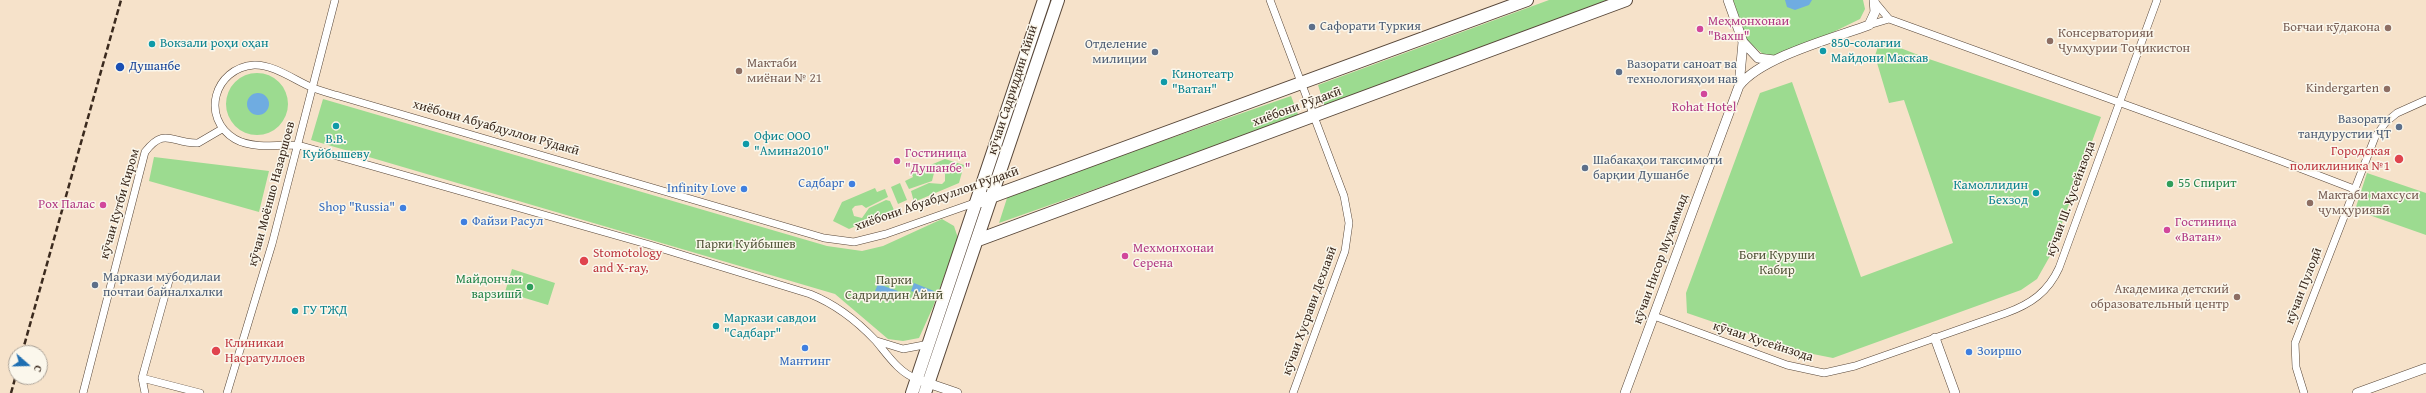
<!DOCTYPE html>
<meta charset="utf-8">
<style>
body{margin:0}
#map{position:relative;width:2426px;height:393px;overflow:hidden;background:#f6e2ca;font-family:"Gentium Book Plus",serif}
canvas{display:block}
.north{position:absolute;left:8px;top:345px;width:40px;height:40px;box-sizing:border-box;background:#fbf7ec;border:1px solid #aea59a;border-radius:50%;rotate:110deg;font-size:11px;font-weight:700;line-height:16px;text-align:center;color:#3b2a1e}
.north::after{content:'';display:block;margin:auto;width:14px;height:18px;background:#1f6fb2;clip-path:polygon(50% 0,100% 100%,50% 72%,0 100%)}
</style>
<div id="map">
<canvas width="2426" height="393"></canvas>
<div class="north">С</div>
</div>
<script>
const ctx = document.querySelector('canvas').getContext('2d');
ctx.lineJoin = 'round';
function fillPath(path, color) { ctx.fillStyle = color; ctx.fill(path, 'evenodd'); }
function trace(path, color, width, dash) { ctx.strokeStyle = color; ctx.lineWidth = width; ctx.lineCap = dash ? 'butt' : 'round'; ctx.setLineDash(dash || []); ctx.stroke(path); }
function drawText(font, color, halo, rows, align = 'center') {
  ctx.font = font + ' "Gentium Book Plus",serif'; ctx.lineWidth = 3; ctx.setLineDash([]); ctx.textBaseline = 'middle'; ctx.strokeStyle = halo; ctx.fillStyle = color; for (const [text, x, y, turn = 0] of rows) {
    ctx.save(); ctx.translate(x, y); ctx.rotate((+turn || 0) * Math.PI / 180); ctx.textAlign = isNaN(turn) ? turn : align; if (halo) ctx.strokeText(text, 0, 0); ctx.fillText(text, 0, 0); ctx.restore();
  }
}
fillPath(new Path2D(`
 M1549,0H1614L1325,107L1318,85Z
 M1733,0H1863L1865,9L1860,19L1815,41L1773,57L1763,54L1747,41Z
 M1880,40L1926,58L2101,117L2050,256L2037,279L2021,290L1833,358L1798,351L1687,313L1686,293L1760,93L1792,82L1861,277L1953,243L1904,100L1889,103L1875,56Z
 M226 104a31 31 0 1 1 62 0a31 31 0 1 1-62 0Z
 M1291,96L1299,117L999,223L1008,195Z
 M323,99L827,246L862,251L883,246L942,219L954,226L958,238L933,307L919,338L903,341L888,339L835,294L311,140Z
 M154,157L269,171L259,212L149,181Z
 M945,159L964,165L959,183L914,202L911,191L929,183L942,184L945,181V174L942,171L934,173L932,181L909,189L905,181L913,177L911,173Z
 M2367,173L2426,193V235L2355,210Z
 M900,183L907,200L898,204L891,187Z
 M875,188L877,192L885,189L888,197L866,208L862,205L855,206L852,209L854,216L862,218L869,208L886,200L890,201L894,210L849,229L833,221L842,202Z
 M512,269L555,283L548,305L505,292Z`), '#9cdb90');
fillPath(new Path2D(`
 M1785,0H1812L1809,5L1795,10L1787,7Z
 M247 104a11 11 0 1 1 22 0a11 11 0 1 1-22 0Z
 M914,283L934,291L932,298L911,291Z
 M878,284L898,291L895,298L875,291Z`), '#6face1');
const minor = new Path2D(`
 M1270,0L1344,196L1349,223L1345,251L1293,393
 M1874,1L1889,19L2281,161L2354,189
 M1869,25L1889,19
 M170,277L142,378L200,393
 M1654,316L1787,365L1824,373L1855,366L2006,313C2031,304 2048,292 2059,268L2157,0
 M877,341L903,349L929,344
 M142,378L145,393
 M917,379C899,373 887,354 875,340C856,320 835,304 810,294L650,245L298,145C280,145 252,149 235,139C200,118 214,68 254,65C273,64 296,81 313,88C322,91 331,94 339,96L824,238L854,242L886,234L977,202
 M83,393L145,152C165,126 172,144 198,143L222,129
 M227,393L272,244L335,0
 M2304,393L2296,367L2295,343L2375,137L2386,122L2397,113L2426,100`);
const tertiary = new Path2D(`
 M1743,42L1758,58L1774,60
 M1739,86C1761,57 1834,38 1869,25L1875,12L1874,0
 M1935,338L1955,393
 M922,381L957,393
 M1625,393L1739,86L1743,42L1728,0
 M2357,393L2426,368`);
const trunk = new Path2D(`
 M977,202L1527,0
 M978,240L1626,0
 M912,393L1044,0
 M925,393L1058,0`);
trace(minor, '#574638', 8);
trace(tertiary, '#574638', 10);
trace(trunk, '#574638', 14);
trace(minor, '#fff', 7);
trace(tertiary, '#fff', 9);
trace(trunk, '#fff', 12);
trace(new Path2D(`
 M22,353L121,0
 M11,393L16,375`), '#3b2a1e', 2.5, [6, 3]);
for (const [x, y, r, color] of [
 [1312,27,4,"#5c6f8a"],
 [2388,28,4,"#8d6e63"],
 [1700,29,4,"#d1479c"],
 [2050,41,4,"#8d6e63"],
 [152,44,4,"#0f9aa8"],
 [1823,51,4,"#0f9aa8"],
 [1155,52,4,"#5c6f8a"],
 [120,67,5,"#1a4fb4"],
 [739,71,4,"#8d6e63"],
 [1619,72,4,"#5c6f8a"],
 [1164,82,4,"#0f9aa8"],
 [2387,89,4,"#8d6e63"],
 [1704,94,4,"#d1479c"],
 [336,126,4,"#0f9aa8"],
 [2399,127,4,"#5c6f8a"],
 [746,144,4,"#0f9aa8"],
 [2399,159,5,"#e0444e"],
 [897,161,4,"#d1479c"],
 [1585,168,4,"#5c6f8a"],
 [852,184,4,"#3f7fe0"],
 [2170,184,4,"#2e9e5b"],
 [744,189,4,"#3f7fe0"],
 [2036,193,4,"#0f9aa8"],
 [2310,203,4,"#8d6e63"],
 [103,205,4,"#d1479c"],
 [403,208,4,"#3f7fe0"],
 [464,222,4,"#3f7fe0"],
 [2167,230,4,"#d1479c"],
 [1125,256,4,"#d1479c"],
 [584,261,5,"#e0444e"],
 [95,285,4,"#5c6f8a"],
 [530,287,4,"#2e9e5b"],
 [2237,297,4,"#8d6e63"],
 [295,311,4,"#0f9aa8"],
 [716,326,4,"#0f9aa8"],
 [805,348,4,"#3f7fe0"],
 [216,351,5,"#e0444e"],
 [1969,352,4,"#3f7fe0"]
]) { const dot = new Path2D(); dot.arc(x, y, r, 0, 2 * Math.PI); ctx.fillStyle = color; ctx.fill(dot); trace(dot, '#fbf7ec', 1.5); }
drawText('13px', '#b23c85', '#fbf7ec', [
 ["Меҳмонхонаи",1708,22],
 ["\"Вахш\"",1708,37],
 ["Rohat Hotel",1704,108,"center"],
 ["Гостиница",905,154],
 ["\"Душанбе \"",905,169],
 ["Рох Палас",95,205,"right"],
 ["Гостиница",2175,223],
 ["«Ватан»",2175,238],
 ["Мехмонхонаи",1133,249],
 ["Серена",1133,264]
], 'left');
drawText('13px', '#4e5e75', '#fbf7ec', [
 ["Сафорати Туркия",1320,27],
 ["Отделение",1147,45,"right"],
 ["милиции",1147,60,"right"],
 ["Вазорати саноат ва",1627,65],
 ["технологияҳои нав",1627,80],
 ["Вазорати",2391,120,"right"],
 ["тандуруcтии ҶТ",2391,135,"right"],
 ["Шабакаҳои таксимоти",1593,161],
 ["барқии Душанбе",1593,176],
 ["Маркази мубодилаи",103,278],
 ["почтаи байналхалки",103,293]
], 'left');
drawText('13px', '#785e54', '#fbf7ec', [
 ["Боғчаи кӯдакона",2380,28],
 ["Консерваторияи",2058,34,"left"],
 ["Ҷумҳурии Тоҷикистон",2058,49,"left"],
 ["Мактаби",747,64,"left"],
 ["миёнаи № 21",747,79,"left"],
 ["Kindergarten",2379,89],
 ["Мактаби махсуси",2318,196,"left"],
 ["ҷумҳуриявӣ",2318,211,"left"],
 ["Академика детский",2229,290],
 ["образовательный центр",2229,305]
], 'right');
drawText('13px', '#0d838f', '#fbf7ec', [
 ["Вокзали роҳи оҳан",160,44],
 ["850-солагии",1831,44],
 ["Майдони Маскав",1831,59],
 ["Кинотеатр",1172,75],
 ["\"Ватан\"",1172,90],
 ["Офис ООО",754,137],
 ["\"Амина2010\"",754,152],
 ["В.В.",336,140,"center"],
 ["Куйбышеву",336,155,"center"],
 ["Камоллидин",2028,186,"right"],
 ["Бехзод",2028,201,"right"],
 ["ГУ ТЖД",303,311],
 ["Маркази савдои",724,319],
 ["\"Садбарг\"",724,334]
], 'left');
drawText('13px', '#164399', '#fbf7ec', [
 ["Душанбе",129,67]
], 'left');
drawText('13px', '#3b2a1e', '#fbf7ec', [
 ["кӯчаи Садриддин Айнӣ",1013,90,-72],
 ["хиёбони Рӯдакӣ",1297,107,-20],
 ["хиёбони Абуабдуллои Рӯдакӣ",496,128,16],
 ["кӯчаи Моёншо Назаршоев",272,194,-75],
 ["хиёбони Абуабдуллои Рӯдакӣ",937,199,-19],
 ["кӯчаи Ш. Ҳусейнзода",2071,199,-70],
 ["кӯчаи Кутби Киром",120,204,-74],
 ["кӯчаи Нисор Муҳаммад",1661,259,-70],
 ["кӯчаи Пулодӣ",2304,286,-69],
 ["кӯчаи Хусрави Дехлавӣ",1310,311,-70],
 ["кӯчаи Хусейнзода",1763,342,18]
]);
drawText('13px', '#be3a42', '#fbf7ec', [
 ["Городская",2390,152,"right"],
 ["поликлиника №1",2390,167,"right"],
 ["Stomotology",593,254],
 ["and X-ray,",593,269],
 ["Клиникаи",225,344],
 ["Насратуллоев",225,359]
], 'left');
drawText('13px', '#366cbe', '#fbf7ec', [
 ["Садбарг",844,184],
 ["Infinity Love",736,189],
 ["Shop \"Russia\"",395,208],
 ["Файзи Расул",472,222,"left"],
 ["Зоиршо",1977,352,"left"],
 ["Мантинг",805,362,"center"]
], 'right');
drawText('13px', '#27864d', '#fbf7ec', [
 ["55 Спирит",2178,184],
 ["Майдончаи",522,280,"right"],
 ["варзишӣ",522,295,"right"]
], 'left');
drawText('13px', '#53563a', '#fbf7ec', [
 ["Парки Куйбышев",746,245],
 ["Боғи Куруши",1777,256],
 ["Кабир",1777,271],
 ["Парки",894,281],
 ["Садриддин Айнӣ",894,296]
]);
</script>
